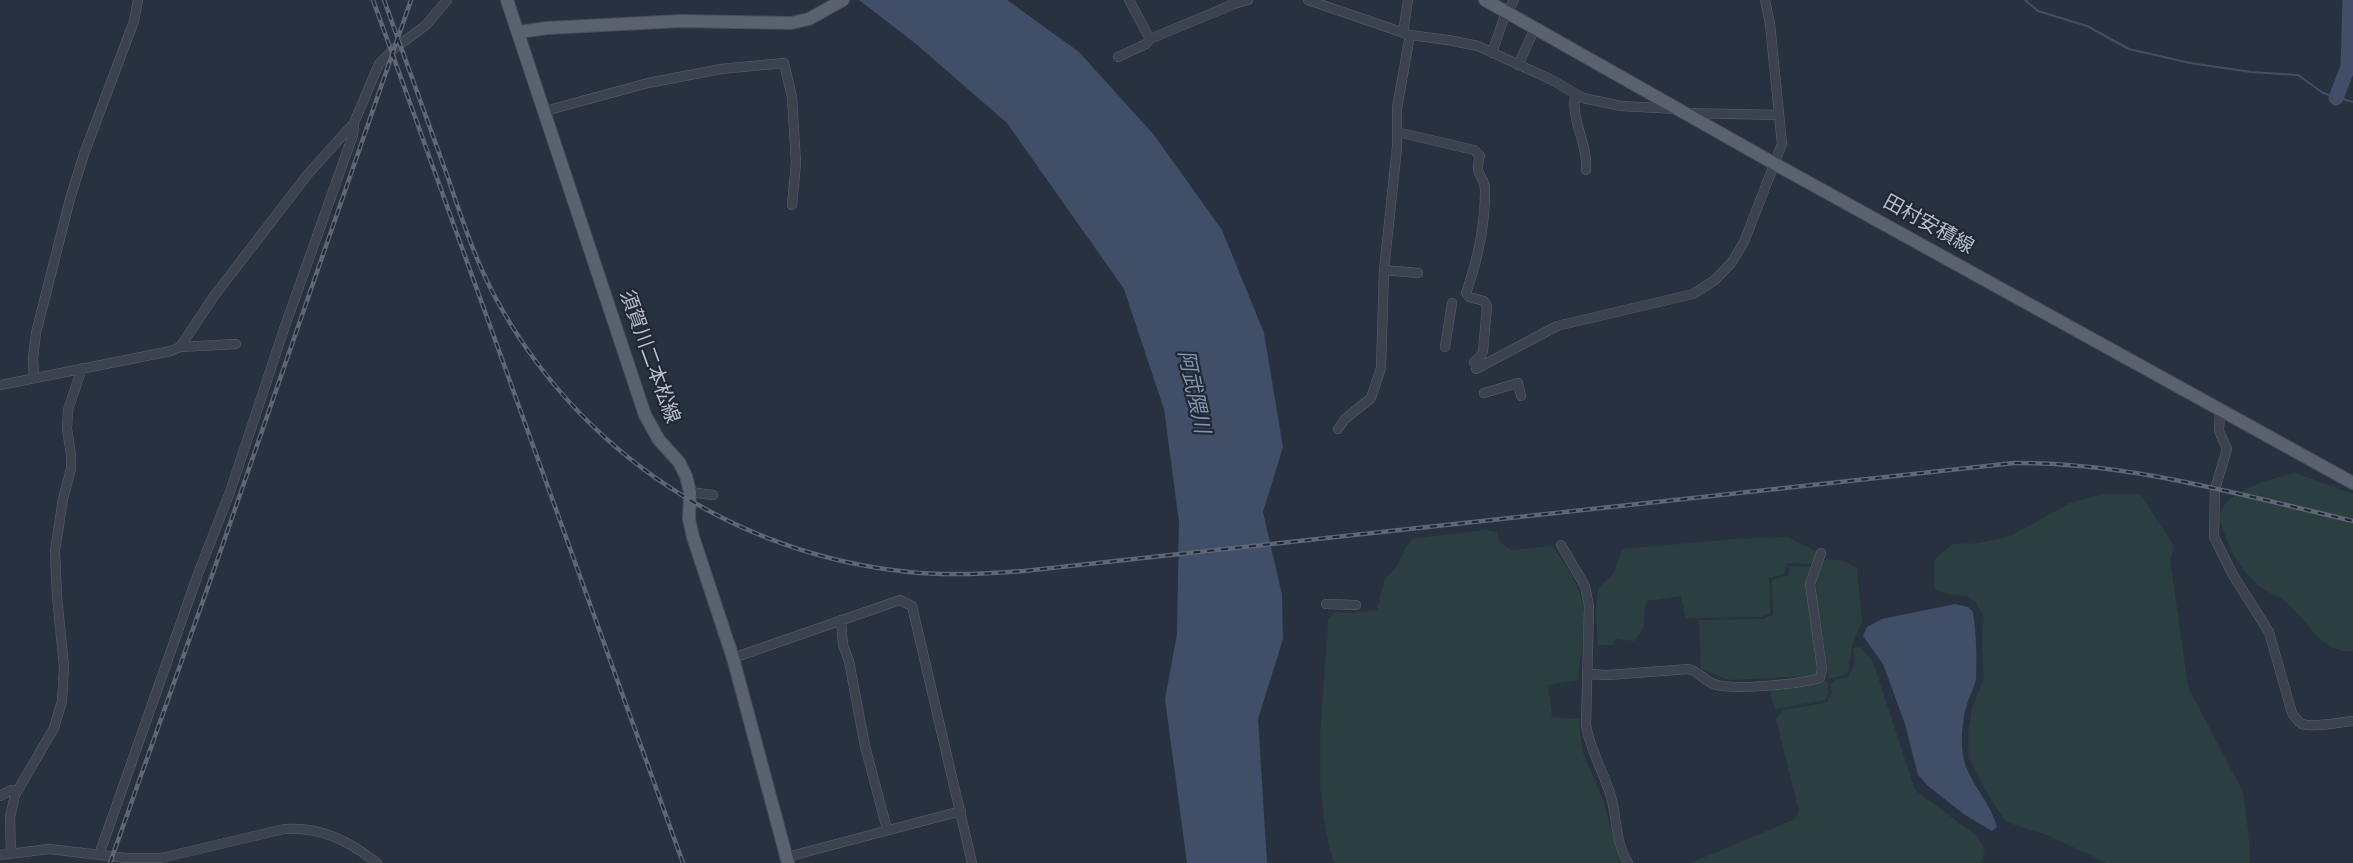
<!DOCTYPE html>
<meta charset="utf-8">
<style>
body{margin:0}
canvas{display:block;background:#28313f}
</style>
<canvas width="2353" height="863"></canvas>
<script>
const ctx = document.querySelector('canvas').getContext('2d');
ctx.lineJoin = 'round';
function fillPath(path, color) { ctx.fillStyle = color; ctx.fill(path, 'evenodd'); }
function trace(path, color, width, dash) { ctx.strokeStyle = color; ctx.lineWidth = width; ctx.lineCap = dash ? 'butt' : 'round'; ctx.setLineDash(dash || []); ctx.stroke(path); }
function drawText(font, color, halo, rows, align = 'center') {
  ctx.font = font + ' "Archivo Narrow","Noto Sans JP",sans-serif'; ctx.lineWidth = 4.5; ctx.setLineDash([]); ctx.textBaseline = 'middle'; ctx.strokeStyle = halo; ctx.fillStyle = color; for (const [text, x, y, turn = 0] of rows) {
    ctx.save(); ctx.translate(x, y); ctx.rotate((+turn || 0) * Math.PI / 180); ctx.textAlign = isNaN(turn) ? turn : align; if (halo) ctx.strokeText(text, 0, 0); ctx.fillText(text, 0, 0); ctx.restore();
  }
}
fillPath(new Path2D(`
 M2295,473L2353,494V651C2322,655 2307,619 2286,602C2279,596 2269,593 2262,588C2248,578 2235,560 2229,544C2226,537 2220,526 2220,518C2221,491 2274,478 2295,473Z
 M2104,494H2140L2174,546L2170,560L2188,687L2243,792L2249,837L2250,863H2107L2047,835L2006,822L1985,790L1969,758V728L1972,709L1984,678L1982,652L1983,616L1976,602L1967,596L1946,594L1934,588V560L1953,544L1979,543L2011,536L2070,503Z
 M1486,530L1497,532L1500,543L1512,550L1552,546C1566,565 1583,589 1584,614C1584,636 1580,658 1578,680L1548,685L1552,717L1579,719L1582,750L1603,800L1620,863H1334C1310,785 1324,700 1328,620L1335,612L1352,613L1377,610L1385,579L1396,568L1406,547L1412,539Z
 M1788,537L1819,553V556L1810,564L1787,563L1784,574L1769,578L1770,614L1760,617L1686,618L1681,596L1646,601L1643,629L1634,641L1616,639L1613,645H1598L1596,612L1598,588L1614,573L1622,549L1735,539Z
 M1826,559L1844,561L1857,568L1862,622L1852,645L1848,673L1829,679L1816,595L1817,571Z
 M1789,566L1810,567L1808,578L1819,673L1804,676L1729,680L1701,669L1699,620L1763,619L1773,615L1772,580L1789,575Z
 M1861,647L1873,662L1915,790L1978,837L1985,851L1980,863H1691L1795,819L1799,811L1776,719L1783,710L1826,703L1832,693L1830,685L1835,680L1848,678L1854,665V648Z
 M1824,680L1828,683V694L1825,700L1775,709L1769,688Z`), '#2b3f41');
fillPath(new Path2D(`
 M859,0H1007L1079,52L1154,135L1222,230L1264,333L1283,447L1263,512L1282,595L1283,639L1258,719L1267,863H1187L1165,699L1177,634L1179,522L1164,409L1124,289L1007,123L916,44Z
 M1955,604L1968,607L1973,612C1976,633 1977,656 1976,678C1975,687 1970,695 1967,704C1962,722 1960,742 1964,760C1970,784 1991,803 1997,827L1992,831L1965,815L1928,786L1918,775L1905,724L1883,664L1863,636L1867,627L1882,619Z`), '#404e67');
trace(new Path2D(`
 M2025,0L2038,11L2087,26L2129,49L2190,63L2251,72L2298,75L2323,93L2353,102`), '#404e67', 2);
trace(new Path2D(`
 M2336,98L2348,67L2350,0`), '#404e67', 15);
const minor = new Path2D(`
 M1129,0L1150,39
 M1233,0L1234,4L1248,0
 M1308,0L1410,35L1448,40L1478,46L1550,79L1583,98L1621,106L1677,109
 M1403,33L1408,0
 M1492,53L1504,18L1514,0
 M1118,57L1146,44L1150,39L1234,4
 M1518,65L1535,28
 M1575,95C1571,122 1588,143 1586,170
 M545,111L648,83L721,69L784,63L792,97L796,163L792,205
 M1686,113L1778,115
 M1397,132L1474,150L1480,156C1473,178 1486,175 1485,191C1485,224 1477,262 1466,293L1469,297L1484,301L1487,306L1483,351L1481,356L1474,362
 M1384,270L1418,273
 M180,347L214,296L308,174L354,123L379,64L395,48L426,25L447,0
 M1445,347L1452,303
 M1476,369L1557,326L1693,294L1715,280L1732,262L1744,242L1782,144L1770,24L1765,0
 M34,378L33,358L36,333L70,199L84,154L134,21L138,0
 M0,385L171,351L180,347L236,344
 M1484,393L1518,383L1521,396
 M2220,409L2219,431L2227,449L2215,489L2214,537L2233,575L2269,632L2292,713C2295,717 2298,722 2302,724C2313,728 2341,722 2353,721
 M1338,429L1345,419L1371,398L1381,368L1384,270L1397,147V108L1410,35
 M690,492L713,495
 M1561,545L1585,586L1589,606L1586,725C1590,751 1605,774 1612,800C1617,821 1616,844 1628,863
 M1326,604L1356,605
 M841,620L843,645L849,661L865,746L887,829
 M733,658L900,600L912,606L972,863
 M1587,674L1608,675L1689,669C1700,672 1706,683 1717,685C1738,690 1799,684 1820,678L1822,669L1810,584L1821,553
 M0,796L11,790L17,791
 M11,853L10,817L15,795L54,728L62,701L64,667L57,596L55,551L63,499L71,469V455L67,429L68,410L82,368
 M0,855L49,849L126,858H161L284,829C321,827 348,840 377,863
 M99,855L198,574L230,492L284,329L353,135L354,123
 M787,857L961,811`);
const major = new Path2D(`
 M507,0L645,415L659,440L679,462L686,476L690,492L689,519L693,537L733,658L788,863
 M1485,0L1775,164L2353,483
 M519,32L547,28L681,21L791,23L809,19L843,0`);
trace(minor, '#5a616d', 10);
trace(major, '#464c59', 14);
trace(minor, '#3c434f', 9);
trace(major, '#5b626f', 12);
const rail = new Path2D(`
 M373,0L683,863
 M384,0C405,58 426,117 447,175C461,216 474,257 494,295C577,451 734,555 909,572C947,576 986,574 1024,571L2014,463C2129,462 2241,495 2353,521
 M110,863L215,567L411,0`);
trace(rail, '#5f6776', 4.5);
trace(rail, '#212835', 2, [7]);
drawText('20px', '#b9bfca', '#212835', [
 ["田村安積線",1928,225,29],
 ["須賀川二本松線",649,357,70]
]);
drawText('italic 21px', '#8394ae', '#212835', [
 ["阿武隈川",1193,392,78]
]);
</script>
